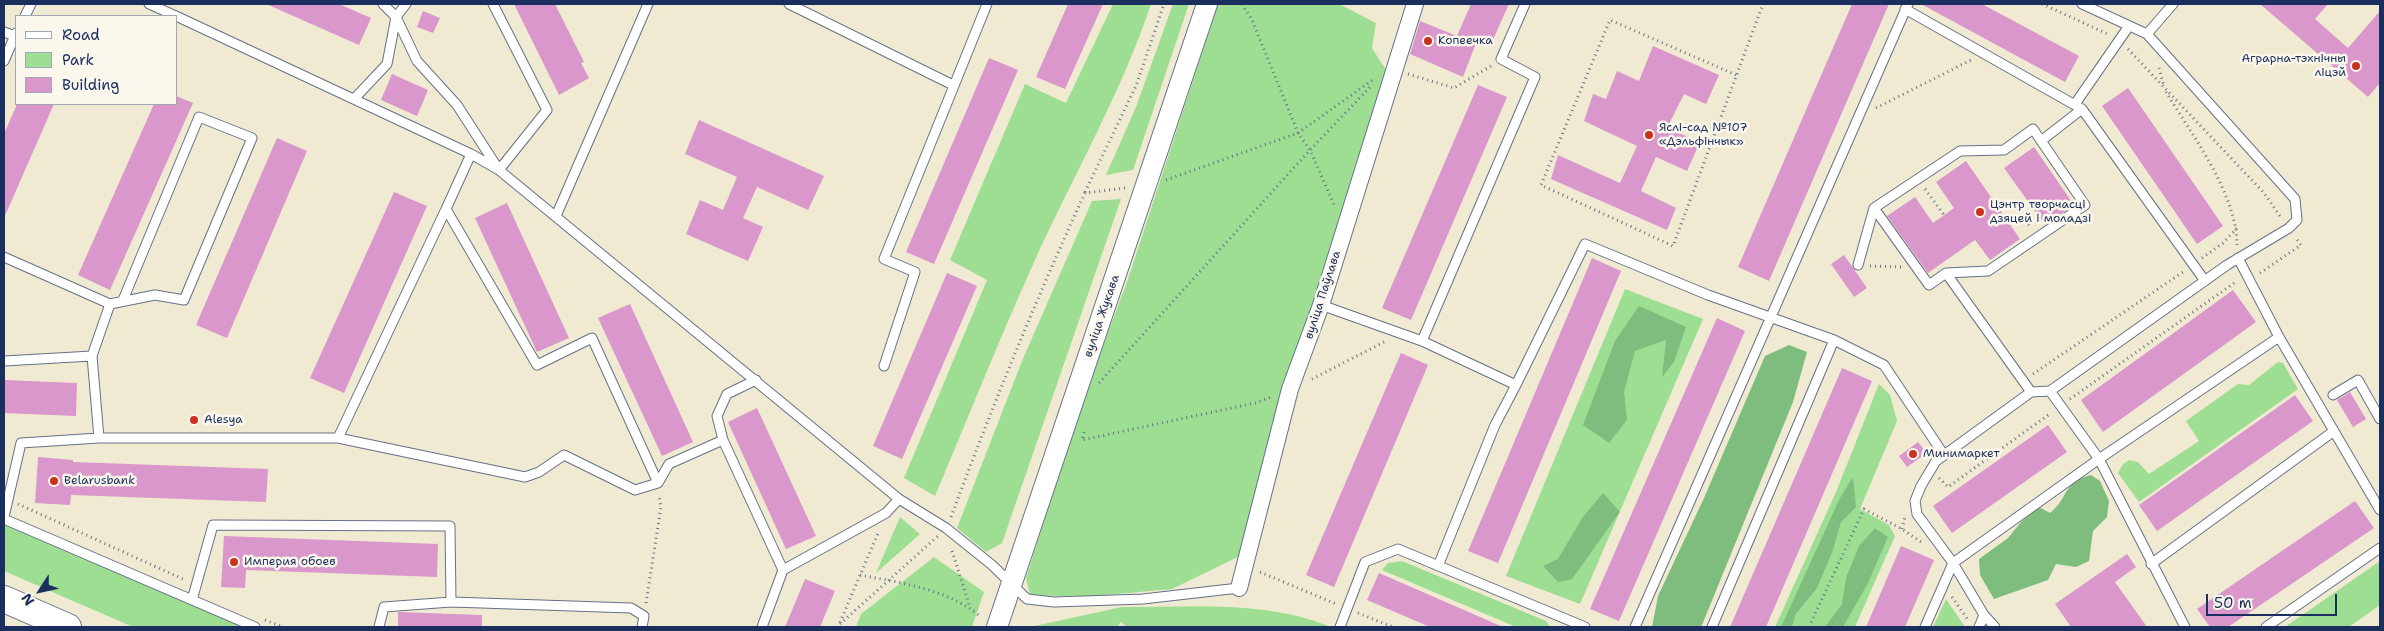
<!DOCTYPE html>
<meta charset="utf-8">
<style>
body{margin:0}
#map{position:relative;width:2384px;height:631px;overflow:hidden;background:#f0ead2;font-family:"Shantell Sans",sans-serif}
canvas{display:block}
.frame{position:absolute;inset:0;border:5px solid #1b2f5e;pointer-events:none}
.legend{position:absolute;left:15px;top:15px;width:162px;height:90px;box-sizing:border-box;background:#fbf7ec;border:1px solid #a1a7b3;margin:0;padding:6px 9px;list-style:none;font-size:15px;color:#1b2f5e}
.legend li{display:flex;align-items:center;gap:10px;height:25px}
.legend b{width:25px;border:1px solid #a1a7b3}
.north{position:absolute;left:15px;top:566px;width:50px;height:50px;-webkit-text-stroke:4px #fbf7ec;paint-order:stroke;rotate:235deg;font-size:14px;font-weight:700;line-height:20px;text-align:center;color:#1b2f5e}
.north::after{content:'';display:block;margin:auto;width:18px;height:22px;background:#1b2f5e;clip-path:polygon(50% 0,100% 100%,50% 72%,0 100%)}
.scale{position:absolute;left:2206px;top:594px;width:131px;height:22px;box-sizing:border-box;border:2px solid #1b2f5e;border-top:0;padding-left:6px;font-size:15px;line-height:18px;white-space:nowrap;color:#1b2f5e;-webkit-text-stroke:4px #fbf7ec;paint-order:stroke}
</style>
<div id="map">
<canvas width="2384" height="631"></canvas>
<div class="frame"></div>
<ul class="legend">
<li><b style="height:6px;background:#fff"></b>Road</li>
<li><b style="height:14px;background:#9ede93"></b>Park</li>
<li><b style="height:14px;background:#da97cb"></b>Building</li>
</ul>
<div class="north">N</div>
<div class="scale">50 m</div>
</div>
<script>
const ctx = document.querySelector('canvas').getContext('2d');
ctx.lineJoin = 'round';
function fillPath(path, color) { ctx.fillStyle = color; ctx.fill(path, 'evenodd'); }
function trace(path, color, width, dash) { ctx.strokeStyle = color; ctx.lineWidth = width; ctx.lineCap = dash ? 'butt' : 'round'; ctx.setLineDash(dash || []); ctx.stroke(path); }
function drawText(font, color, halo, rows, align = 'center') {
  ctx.font = font + ' "Shantell Sans",sans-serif'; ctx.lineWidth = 5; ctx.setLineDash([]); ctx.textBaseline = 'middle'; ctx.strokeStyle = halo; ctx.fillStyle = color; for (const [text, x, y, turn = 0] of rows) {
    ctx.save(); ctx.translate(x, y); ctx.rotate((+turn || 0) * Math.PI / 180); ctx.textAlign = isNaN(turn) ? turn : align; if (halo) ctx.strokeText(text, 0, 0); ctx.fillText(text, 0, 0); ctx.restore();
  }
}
fillPath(new Path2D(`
 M1113,4H1151C1121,94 1073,176 1034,262C999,340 968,418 935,496L904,478L987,280L950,260L1025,84L1066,103Z
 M1173,4H1189L1133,170L1106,175L1136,107Z
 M1218,4H1339L1376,23L1372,48L1386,70L1310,311L1248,552L1172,589L1084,597L1030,595L1026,578L1077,415L1128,279Z
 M1121,199L1002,543L986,552L957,528L1022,361L1092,201Z
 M1625,289L1703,319L1580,604L1506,576Z
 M2278,362L2283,363L2298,389L2139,502L2118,473L2123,464L2129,460L2138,462L2149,474L2199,441L2186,421L2238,384L2249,385Z
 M1879,384L1890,395L1897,421L1860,509L1889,525L1895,536L1855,627H1775L1836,492Z
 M900,517L920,534L876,573Z
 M4,522L244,627H133L4,571Z
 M934,557L984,592L972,627H856L861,614Z
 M1402,561L1546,621L1550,627H1516L1382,570L1388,563Z
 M2380,561V605L2349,627H2285Z
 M1946,599L1965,627H1933Z
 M1122,607C1191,607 1266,600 1331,627H1127L1121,622L1117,627H1030Z`), '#9ede93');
fillPath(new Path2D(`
 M1639,306L1686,327L1674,362L1662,377L1666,340L1635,351L1624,392L1627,420L1609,443L1583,425L1615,341Z
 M1789,345L1807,352L1793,402L1702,625L1700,627H1652L1658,596L1704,498L1765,356Z
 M2091,475L2100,481L2109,501L2107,517L2093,531L2089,561L2076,567L2056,564L2048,580L1994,599L1980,575L1979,559L2008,538L2021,522L2039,507L2050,513C2069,498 2062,482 2091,475Z
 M1853,477L1856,507L1841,522L1833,550L1817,588L1795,615L1792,627H1781L1840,498Z
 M1603,493L1620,512L1572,579L1558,582L1543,566L1558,559L1582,518Z
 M1875,528L1888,537L1868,583L1843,627H1825L1842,604L1846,578L1859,546Z`), '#7ebd7d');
fillPath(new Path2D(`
 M266,4H339L371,18L359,45Z
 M514,4H555L584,62L581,63L589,78L559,95Z
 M1068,4H1103L1065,89L1036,77Z
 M1471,4H1509L1491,44L1478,38L1463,77L1410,54L1420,21L1457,36Z
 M1852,4H1889L1769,281L1738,267Z
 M1921,4H1982L2079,56L2065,82Z
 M2260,4H2328L2315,19L2348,48L2380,11V83L2368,97Z
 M423,11L440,18L433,33L417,27Z
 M1653,46L1719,75L1706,104L1684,94L1667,128L1700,142L1687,171L1656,157L1641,191L1676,208L1667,230L1551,179L1558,155L1620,183L1637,146L1584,121L1593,94L1606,99L1617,71L1639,81Z
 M989,58L1018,70L934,264L906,252Z
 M392,74L428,90L417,116L381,100Z
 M1478,85L1507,97L1411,320L1382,308Z
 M2128,88L2223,226L2197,244L2102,106Z
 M176,96L193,103L110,290L78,275L154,104H176Z
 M17,104H54L4,218V134Z
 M699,120L824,176L808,210L757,187L743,218L763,227L748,261L686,234L700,200L723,210L737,177L685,154Z
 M277,138L307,151L227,338L196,325Z
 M2034,147L2074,205L2045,225L2004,168Z
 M1966,161L2020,239L1990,260L1975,240L1928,273L1887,216L1915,197L1933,223L1954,208L1936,182Z
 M394,192L427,206L344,393L310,378Z
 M507,203L569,338L537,352L475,218Z
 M1844,255L1867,288L1854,297L1831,264Z
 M1592,258L1621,271L1498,563L1468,551Z
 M947,273L977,286L902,459L873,446Z
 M2233,290L2256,322L2103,432L2081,400Z
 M630,304L693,442L662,456L598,318Z
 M1717,318L1745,331L1619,621L1590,609Z
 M1401,353L1428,365L1334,587L1306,575Z
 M1842,368L1872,381L1766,627H1730Z
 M4,380L77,383L76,416L4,413Z
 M2350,392L2366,419L2353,427L2337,400Z
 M2295,395L2313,421L2157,531L2139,505Z
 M757,408L816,536L786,549L728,422Z
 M2048,425L2067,452L1952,533L1933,506Z
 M1918,442L1927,453L1907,467L1899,456Z
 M38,457L73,460V462L268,469L266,502L71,495L70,505L35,503Z
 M2355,501L2374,528L2228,627H2210L2197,609Z
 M224,536L438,544L437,577L246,570L245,588L221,587Z
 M1901,546L1934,560L1905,627H1866Z
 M2127,554L2136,567L2115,582L2147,627H2071L2055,604Z
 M1379,573L1503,627H1430L1367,600Z
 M805,579L835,591L820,627H785Z
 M398,612L482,615V627H398Z`), '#da97cb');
const service = new Path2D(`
 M149,4L176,16
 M383,4L396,17L417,61L457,105L499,170L547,110L493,4
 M789,4L953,85
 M1905,9L2082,109L2205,281
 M25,16L31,4
 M176,16L471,154L499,170L899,499L946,528L992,565L1027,599L1054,602L1143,599L1239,588
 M4,32L15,36
 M2147,34L2173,4
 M4,61L16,33
 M354,99L387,64L396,17L406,4
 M2075,104L2129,26
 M2041,141L2082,109
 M471,154L446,209L537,365L592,338L658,483L669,464L723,440
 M446,209L338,438L525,477L539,472L564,455L635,490L658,483
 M556,216L648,4
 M4,257L110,304L92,356
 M2238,258L2279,337L2380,510
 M1858,265L1874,208
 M1946,273L1988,271L2085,205L2033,129L2004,150L1960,151L1874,208L1929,285L1946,273L2031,392
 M110,304L155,295L184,300L252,138L199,117L123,300
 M1321,305L1422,341L1516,385L1585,244L1708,295L1834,340L1884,365L1944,455
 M1422,341L1535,77L1501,59L1525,4
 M4,361L92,356L99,438
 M884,366L915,272L884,259L987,4
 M756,380L727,394L717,416L723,440L783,570
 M2050,391L2099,459L2185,627
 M2333,395L2358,380L2380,419
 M4,517L21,443L99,438H338
 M4,519L255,627
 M2151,564L2334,431
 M1438,566L1495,425L1516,385
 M192,600L213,525L450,526L451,602L631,608L644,616L642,627
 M379,627L384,607L451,602
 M762,627L783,570L886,513L899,499
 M1340,627L1365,562L1398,549L1585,627
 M1635,627L1908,4
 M1712,627L1834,340
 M1925,627L1953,563L2099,459L2279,337
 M1979,627L1984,615
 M1995,627L1984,615L1953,563L1917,514L1915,501L1921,486L1936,461L2031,392L2050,391L2227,265L2289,228L2297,220L2295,199L2147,34L2082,4
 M2266,627L2380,548`);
const minor = new Path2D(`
 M1239,588L1290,389L1321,305L1415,4`);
const tertiary = new Path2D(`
 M997,627L1207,4`);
const primary = new Path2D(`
 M4,599L68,627`);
trace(service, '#667087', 11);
trace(minor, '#667087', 18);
trace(tertiary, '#667087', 22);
trace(primary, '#667087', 28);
trace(new Path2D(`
 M1242,4L1252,20L1298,133L1310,150L1335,207
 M2042,4L2110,35
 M2128,49L2264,193L2282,219
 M2159,68L2164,86
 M1408,74L1454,88L1491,66
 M1736,75L1610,20L1541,185L1673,246L1763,4
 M2166,92C2192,135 2237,194 2237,245
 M1876,108L1971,60
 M1166,180L1298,133L1374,79
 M1925,189L1944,215
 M1085,192L1136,86L1164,4
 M2017,208L2031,228
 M2202,258L2223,243L2237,228
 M1870,266L1901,267
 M2260,273L2301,245L2296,238
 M2033,374L2183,272
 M1312,379L1386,341
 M1099,383L1310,150L1372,85
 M2070,399L2237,281
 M1084,432L1082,440L1255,403L1271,397
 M1939,478L1948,487L2051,413
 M18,504L185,580
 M951,517C992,407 1036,299 1085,193L1125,188
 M1902,529L1905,517
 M952,551L970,607
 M1260,572L1336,604
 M860,575C902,583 948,589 981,617
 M1952,597L1968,620
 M646,603L661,507L659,495
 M1358,613L1393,627
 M265,620L283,627
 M840,624L938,536
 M838,627L879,531
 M1809,627L1864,509L1902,529L1921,542`), '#667087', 3, [1, 4]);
trace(service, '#fff', 9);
trace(minor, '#fff', 16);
trace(tertiary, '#fff', 20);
trace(primary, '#fff', 26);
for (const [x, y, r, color] of [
 [1428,41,5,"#c8321e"],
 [2356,66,5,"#c8321e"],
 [1649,135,5,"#c8321e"],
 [1980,212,5,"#c8321e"],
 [194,420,5,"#c8321e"],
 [1913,454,5,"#c8321e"],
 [54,481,5,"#c8321e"],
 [234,562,5,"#c8321e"]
]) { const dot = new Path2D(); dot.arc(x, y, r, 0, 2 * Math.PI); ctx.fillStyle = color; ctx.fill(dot); trace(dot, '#fbf7ec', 2); }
drawText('12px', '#1b2f5e', '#fbf7ec', [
 ["Копеечка",1438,41],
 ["Аграрна-тэхнічны",2346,59,"right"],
 ["ліцэй",2346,73,"right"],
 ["Яслі-сад №107",1659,128],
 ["«Дэльфінчык»",1659,142],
 ["Цэнтр творчасці",1990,205],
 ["дзяцей і моладзі",1990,219],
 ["Alesya",204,420],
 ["Минимаркет",1923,454],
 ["Belarusbank",64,481],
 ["Империя обоев",244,562]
], 'left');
drawText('12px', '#1b2f5e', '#fbf7ec', [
 ["вуліца Паўлава",1323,295,-72],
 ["вуліца Жукава",1102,316,-71]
]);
</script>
